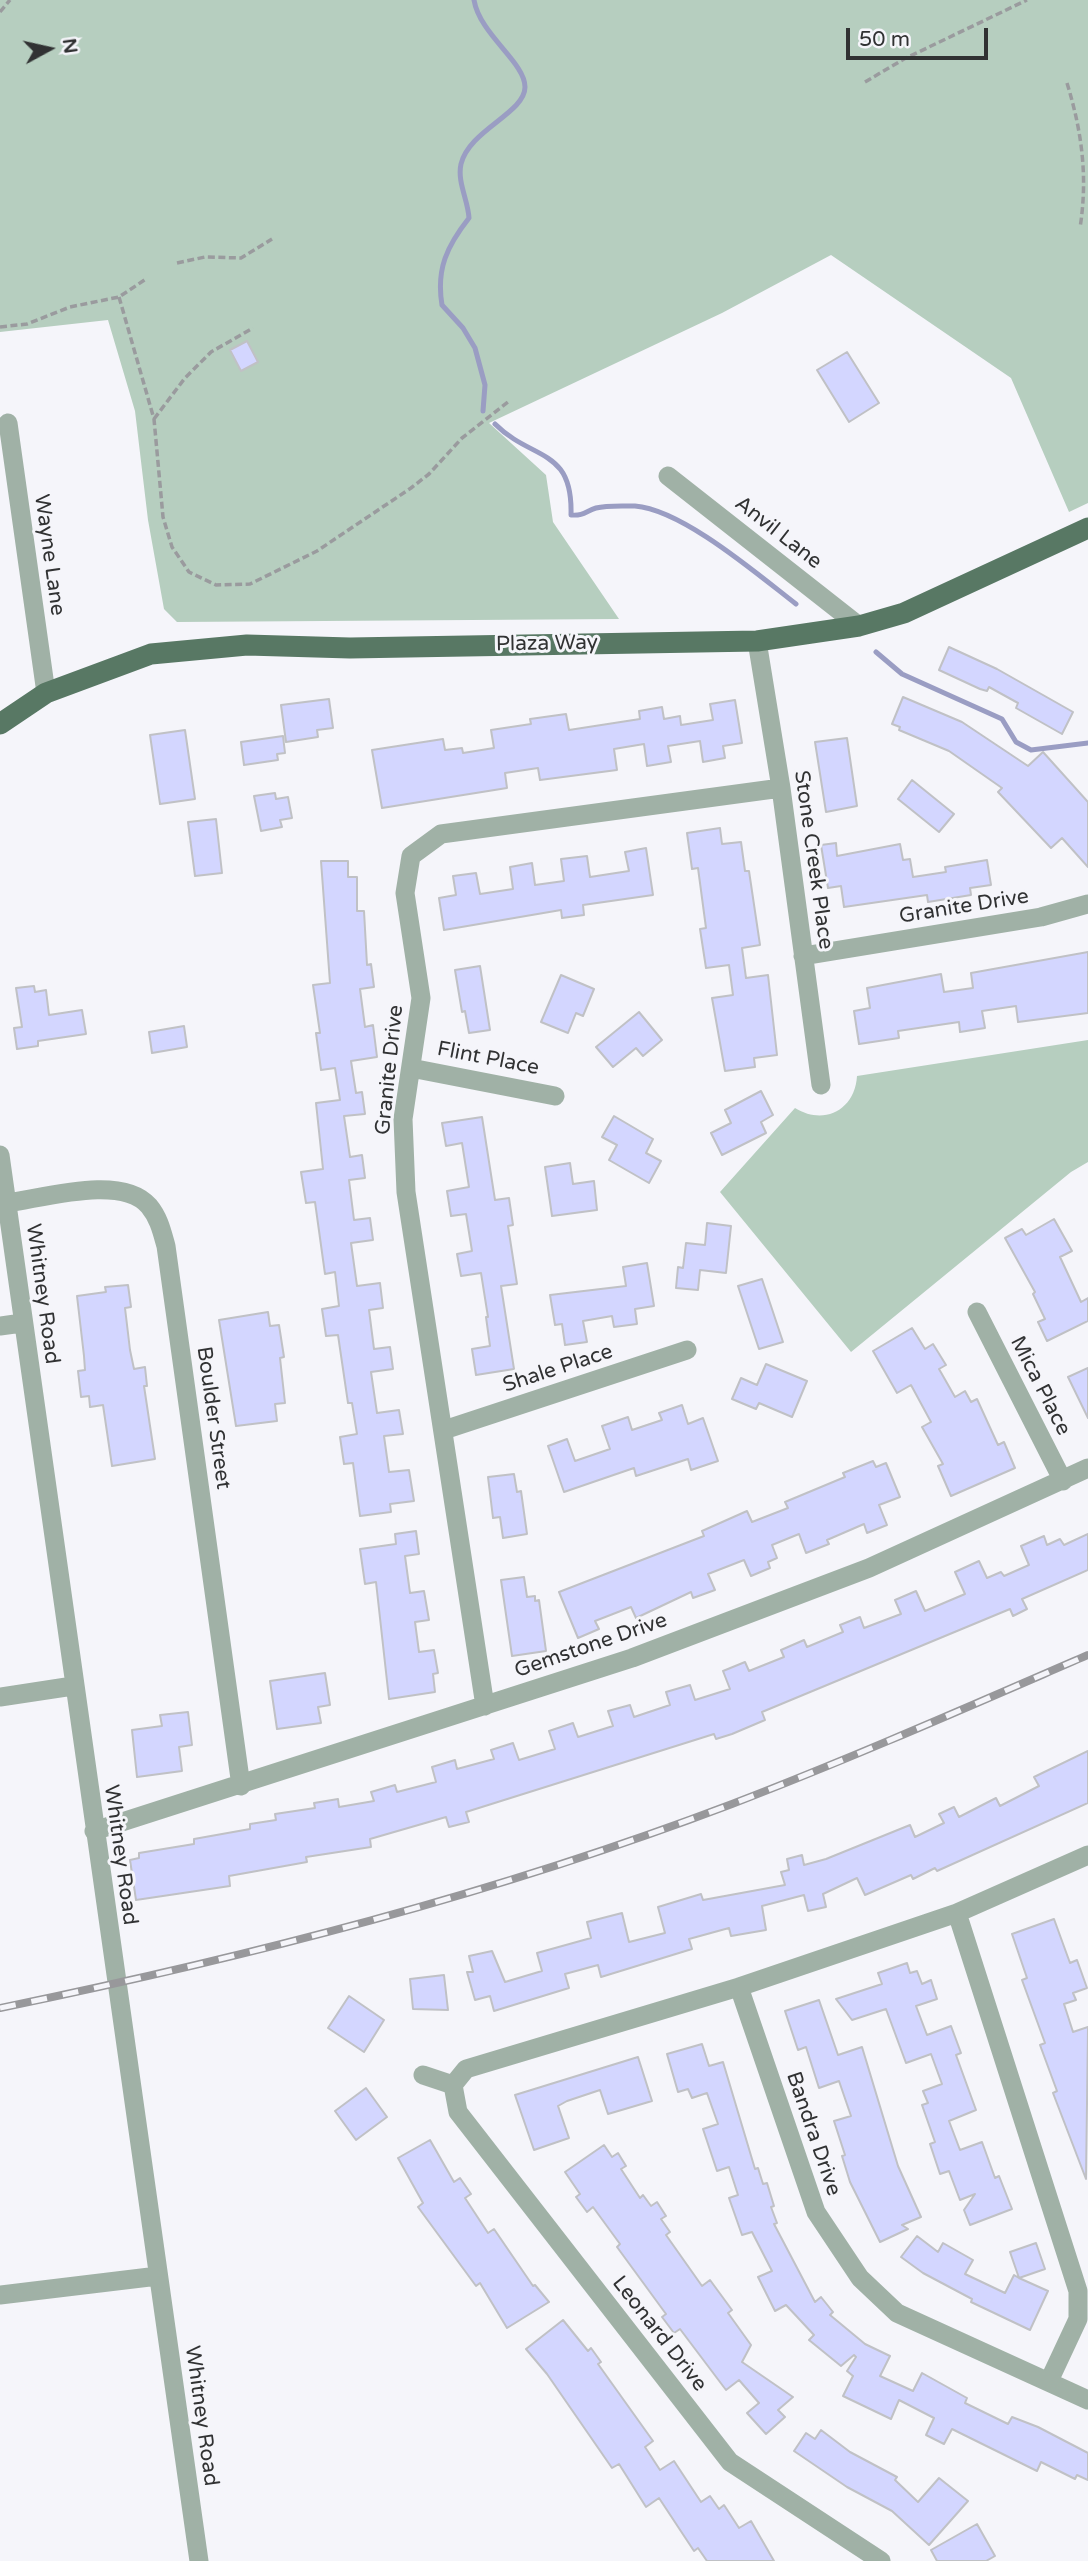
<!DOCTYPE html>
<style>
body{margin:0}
#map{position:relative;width:1088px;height:2561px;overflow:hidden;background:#f5f5fa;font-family:"Varela Round",sans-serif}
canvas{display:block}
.north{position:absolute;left:14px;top:14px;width:70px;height:70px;-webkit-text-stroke:5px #f5f5fa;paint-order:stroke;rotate:82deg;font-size:19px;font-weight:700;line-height:28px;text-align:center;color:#313233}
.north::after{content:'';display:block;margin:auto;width:24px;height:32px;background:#313233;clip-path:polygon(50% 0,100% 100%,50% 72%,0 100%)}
.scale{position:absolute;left:846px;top:28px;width:142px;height:32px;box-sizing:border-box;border:4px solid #313233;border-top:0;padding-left:9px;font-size:21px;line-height:24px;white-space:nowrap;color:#313233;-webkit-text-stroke:5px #f5f5fa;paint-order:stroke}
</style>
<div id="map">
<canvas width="1088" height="2561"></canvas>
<div class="north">N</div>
<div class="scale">50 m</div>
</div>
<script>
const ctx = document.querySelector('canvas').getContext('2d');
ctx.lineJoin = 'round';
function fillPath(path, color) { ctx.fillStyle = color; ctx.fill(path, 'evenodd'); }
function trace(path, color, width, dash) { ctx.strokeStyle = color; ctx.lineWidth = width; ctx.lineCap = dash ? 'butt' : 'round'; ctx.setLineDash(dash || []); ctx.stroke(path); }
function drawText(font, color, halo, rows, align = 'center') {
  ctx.font = font + ' "Varela Round",sans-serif'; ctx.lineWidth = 6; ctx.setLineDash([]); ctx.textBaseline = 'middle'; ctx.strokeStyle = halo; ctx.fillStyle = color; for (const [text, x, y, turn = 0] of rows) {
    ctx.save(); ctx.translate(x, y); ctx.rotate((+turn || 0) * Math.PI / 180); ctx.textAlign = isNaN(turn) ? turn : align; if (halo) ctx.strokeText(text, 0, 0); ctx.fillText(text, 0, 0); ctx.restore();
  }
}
fillPath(new Path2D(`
 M0,0H1088V503L1069,512L1011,378L831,255L722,313L489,423L546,475L553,522L619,619L177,622L164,609L148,520L135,411L108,320L0,332Z
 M1088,1040V1162L1071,1172L851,1352L720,1192L795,1108C824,1126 855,1110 857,1076Z`), '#b6cebf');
trace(new Path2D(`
 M474,0C480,35 525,62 525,87C525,113 469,130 461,164C457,182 468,200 469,218C447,246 436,269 442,305L463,328L475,348L485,385L483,411
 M495,424C532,461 573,447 571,515C584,516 586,511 596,508C607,505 623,506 635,506C683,510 757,574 796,604
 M876,652L902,674L1002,719L1016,742L1031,750L1088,743`), '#9a9dc3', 5);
const building = new Path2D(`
 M247,341L258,362L241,371L230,350Z
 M847,352L879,403L849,422L817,370Z
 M949,647L997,669L1073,712L1062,734L1016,708L1018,703L989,687L987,691L980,689L939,670Z
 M903,697L962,722L1028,766L1043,752L1088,802V867L1062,838L1051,848L998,792L1002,788L949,751L899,730L900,727L892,724Z
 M329,699L333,728L317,730L318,737L286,742L281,705Z
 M735,700L742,743L723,746L725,758L703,762L700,741L668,746L671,762L647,766L644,744L614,749L617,770L540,780L538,768L505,773L507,788L382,808L372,750L443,739L445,750L462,748L463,753L494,748L491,730L531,724L530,719L566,714L569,730L640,719L639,711L662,707L664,719L680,716L681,725L713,720L710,704Z
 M185,730L195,799L160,804L150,735Z
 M283,736L285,753L277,754L278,760L244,765L241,742Z
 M847,738L857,806L826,812L815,742Z
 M912,780L954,814L939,832L898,799Z
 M275,793L276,799L288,797L292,818L280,820L282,827L261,831L254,796Z
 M216,819L222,873L195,876L188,822Z
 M720,828L722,844L741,842L745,871H749L760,945L742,948L746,978L768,975L777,1055L754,1058L755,1067L725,1071L712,998L733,995L729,965L706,968L700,929L706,928L698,868L692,869L687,833Z
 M836,843L837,856L900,844L903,860L910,859L913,877L946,872L945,867L987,860L991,885L970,888L971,895L928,902L927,895L844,907L841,886L828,888L821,845Z
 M646,848L653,895L583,905L584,915L562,918L561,910L444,930L439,898L456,895L453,876L476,873L480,894L513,889L510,867L532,863L535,885L564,881L561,859L587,856L590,877L629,871L625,852Z
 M321,861H348V877H357V911H364L367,965L371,964L374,987L360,989L365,1027L373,1025L377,1057L351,1061L356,1093L362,1092L365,1114L344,1116L350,1157L362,1155L365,1178L349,1180L354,1220L370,1218L373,1240L351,1243L357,1286L380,1283L383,1308L369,1310L374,1349L390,1347L393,1369L371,1372L377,1413L399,1410L403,1434L384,1436L389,1472L409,1470L414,1501L390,1504L391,1512L360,1516L353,1463L344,1464L340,1437L357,1434L352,1403H348L338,1335L326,1336L322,1309L339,1306L335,1272L325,1274L315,1202L306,1203L301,1172L323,1169L316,1103L340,1100L335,1068L321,1070L316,1033H320L313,985L330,983Z
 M1088,952V1013L1018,1022L1016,1006L982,1011L985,1028L960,1032L959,1022L898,1031L899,1038L859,1044L854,1011L870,1008L867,988L941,974L944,992L973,988L971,973Z
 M480,966L490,1030L469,1033L465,1011L462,1012L455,970Z
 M561,975L594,989L583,1016L576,1013L568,1033L541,1022Z
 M34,986L35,992L46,990L49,1015L82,1010L86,1034L38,1041V1046L17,1049L14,1028L22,1027L16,988Z
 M639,1012L662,1040L643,1056L636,1048L613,1067L596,1047Z
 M184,1026L187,1047L152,1053L149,1032Z
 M761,1091L773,1115L761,1122L766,1133L722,1155L711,1133L731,1123L725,1110Z
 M614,1116L653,1139L646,1153L661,1161L649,1183L609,1160L617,1145L602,1137Z
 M482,1117L495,1200L509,1198L513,1225L508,1226L517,1284L501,1286L514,1369L476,1375L472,1349L490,1346L486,1317H488L481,1273L461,1276L457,1254L472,1251L466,1214L451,1216L447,1191L469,1187L462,1143L446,1146L442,1123Z
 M570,1163L573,1184L594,1181L597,1210L552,1216L545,1167Z
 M1054,1219L1072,1251L1060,1257L1081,1302L1088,1298V1321L1047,1341L1038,1322L1045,1319L1033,1294L1035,1292L1005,1238L1022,1229L1026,1235Z
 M707,1223L731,1226L726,1273L700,1270L698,1290L676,1288L678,1267L683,1268L686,1243L705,1245Z
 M647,1263L654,1306L635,1309L637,1324L614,1327L612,1316L583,1321L587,1342L565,1345L562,1324L555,1325L550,1295L626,1286L623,1267Z
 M762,1279L783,1342L759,1349L738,1286Z
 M128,1285L131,1307L125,1308L130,1350L134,1369L145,1367L147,1386H144L155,1459L112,1466L103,1405L90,1407L89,1396L81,1397L78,1371L85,1370L84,1356L77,1296L106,1292L105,1287Z
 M268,1312L270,1326L279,1325L284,1357L280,1358L285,1403L275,1404L277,1421L236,1426L219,1320Z
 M912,1328L925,1349L933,1344L946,1365L939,1369L955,1397L965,1391L971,1402L977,1399L998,1445L1004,1442L1015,1468L951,1496L938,1466L943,1464L922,1427L931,1422L911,1385L897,1393L873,1351Z
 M766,1364L807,1381L792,1417L759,1403L756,1409L732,1399L741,1378L757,1385Z
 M1088,1368V1418L1068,1377Z
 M682,1405L688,1424L703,1418L718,1461L691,1470L688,1459L636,1476L634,1468L564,1492L548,1446L567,1439L575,1461L610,1449L602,1426L628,1417L632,1430L662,1420L659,1413Z
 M873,1461L876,1467L886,1463L900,1497L879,1505L887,1525L867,1533L864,1524L827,1540L829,1544L806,1553L799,1534L772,1545L777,1558L768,1562L770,1568L751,1576L744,1560L708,1574L715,1590L693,1598L691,1592L636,1618L631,1607L595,1621L599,1629L578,1638L559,1592L704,1536L702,1531L747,1511L752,1522L788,1508L785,1502L845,1477L843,1473Z
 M514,1474L517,1492L521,1491L527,1534L503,1538L500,1517L493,1518L488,1477Z
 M416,1531L419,1554L405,1556L410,1593L424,1591L429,1620L415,1622L419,1652L434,1650L438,1673L433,1674L435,1692L389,1699L376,1582L365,1584L360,1549L396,1544L395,1534Z
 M1088,1534V1570L1022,1599L1027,1609L1013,1616L1010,1609L762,1712L765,1720L732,1734L716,1739L714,1734L466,1812L469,1822L449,1827L446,1817L370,1839L371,1847L306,1857L307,1862L229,1876L230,1886L136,1900L130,1860L139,1858V1853L194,1844V1839L250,1829V1824L276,1820L275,1814L315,1808L314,1803L338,1799L339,1807L374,1801L371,1792L395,1785L397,1792L436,1782L432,1767L455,1760L457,1769L494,1759L491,1750L513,1743L519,1760L555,1749L549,1731L573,1723L578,1737L613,1726L608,1711L630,1705L634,1717L670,1705L666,1692L690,1685L695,1700L730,1689L723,1671L745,1662L749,1671L784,1657L781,1650L804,1640L807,1647L843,1632L840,1625L860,1617L864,1628L901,1614L895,1600L916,1591L925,1611L965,1594L955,1572L979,1561L987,1578L1001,1572L1004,1576L1029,1565L1021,1546L1044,1536L1047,1545L1060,1539L1064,1545Z
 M524,1577L527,1597L535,1596V1601L539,1600L546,1651L512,1656L501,1580Z
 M325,1673L330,1705L318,1707L321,1723L277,1729L270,1681Z
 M188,1712L192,1745L179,1747L182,1771L137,1777L132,1730L162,1726L160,1715Z
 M1088,1751V1803L937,1871L935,1868L913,1879L911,1875L865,1895L857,1878L823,1894L826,1907L808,1911L804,1895L762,1906L766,1930L731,1936L729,1928L689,1939L692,1949L601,1977L598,1965L565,1974L569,1988L494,2011L490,1996L475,2000L467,1972H473L469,1956L492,1951L505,1982L542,1971L537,1953L591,1938L587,1922L622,1913L629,1942L665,1933L658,1907L701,1894L703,1900L785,1885L781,1872L789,1870L787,1859L802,1855L804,1865L826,1859L910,1825L915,1837L944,1823L939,1814L954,1807L959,1817L996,1798L1000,1806L1039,1786L1034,1777Z
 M1054,1919L1070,1963L1077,1960L1087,1988L1073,1993L1076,2000L1064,2004L1073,2032L1088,2027L1086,2179L1053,2093L1057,2091L1040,2045L1045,2043L1022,1980L1027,1978L1012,1934Z
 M907,1963L910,1973L917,1971L922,1984L931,1980L937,1999L916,2006L927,2035L951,2026L961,2053L956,2055L976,2110L949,2121L960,2150L982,2142L995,2178L999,2176L1012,2209L970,2225L964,2210L975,2194L960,2200L949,2171L940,2174L930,2144L935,2142L922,2105L928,2103L923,2091L942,2084L931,2054L906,2063L886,2009L852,2020L836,1999L882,1984L878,1973Z
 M444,1975L448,2010L413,2009L410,1979Z
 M349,1996L384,2020L364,2052L328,2028Z
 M819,2000L838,2055L862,2047L898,2166L921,2217L902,2225L908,2229L880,2242L850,2182L842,2156L845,2155L834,2121L851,2116L839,2081L819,2088L806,2047L798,2050L785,2011Z
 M702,2044L709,2066L723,2062L755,2169L758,2168L763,2184L767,2183L774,2206L771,2207L777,2223L774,2224L815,2302L821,2297L833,2312L830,2315L865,2344L890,2356L880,2376L913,2391L922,2373L967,2398L965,2403L1008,2424L1012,2417L1038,2427L1088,2453V2480L1077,2475L1075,2479L1041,2462L1037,2471L952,2429L944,2444L926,2435L934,2418L899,2400L891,2419L843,2396L853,2376L847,2371L856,2357L854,2355L841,2366L809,2340L814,2335L786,2305L775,2311L758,2277L772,2271L752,2232L742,2235L729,2198L738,2195L729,2167L717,2171L703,2129L718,2124L707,2093L692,2098L688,2089L678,2092L667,2054Z
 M638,2057L652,2101L608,2114L600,2090L567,2101L558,2106L569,2138L534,2150L515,2095Z
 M366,2088L387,2117L356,2140L335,2111Z
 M430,2140L454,2182L460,2178L471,2194L465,2198L488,2233L494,2229L533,2286L535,2285L549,2302L507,2328L480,2283L476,2286L418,2207L423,2203L398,2158Z
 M604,2145L612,2157L618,2153L626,2166L621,2169L640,2198L643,2195L651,2206L657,2202L666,2216L661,2219L670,2232L666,2235L702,2286L710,2280L732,2310L728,2313L751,2345L742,2362L793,2397L778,2410L785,2417L766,2434L747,2413L759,2403L739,2380L726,2390L680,2329L674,2333L662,2317L666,2314L617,2247L620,2244L593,2207L587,2212L576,2197L580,2194L565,2172Z
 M917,2236L938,2252L943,2243L973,2260L965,2274L1005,2293L1014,2275L1019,2278L1010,2252L1036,2243L1045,2269L1019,2278L1048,2291L1030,2330L971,2302L972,2299L923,2273L901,2257Z
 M563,2320L588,2351L591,2348L601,2362L598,2364L653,2441L645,2447L660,2470L674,2461L701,2502L710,2496L719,2509L724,2505L739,2528L751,2521L774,2561H707L698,2548L694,2551L659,2498L646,2507L619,2464L612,2468L547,2374L526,2349Z
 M821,2430L850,2452L897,2477L895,2480L918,2502L939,2478L968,2501L929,2545L892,2511L847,2487L794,2451L806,2433L815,2439Z
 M977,2524L995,2556L986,2561H937L931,2550Z`);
fillPath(building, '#d3d6ff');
trace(building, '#c0c1c5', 2);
trace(new Path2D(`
 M0,12L10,0
 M865,82L904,59L1027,0
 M1067,83C1082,132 1088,177 1080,228
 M177,263L205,257L241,258L272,239
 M119,297L154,419L163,517L172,547L189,572L216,585L250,584L317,551L411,488L429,474L462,438L508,402
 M0,327L27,324L70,307L119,297L146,279
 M154,419L185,378L211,352L253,328`), '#9a9b9e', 3.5, [7, 3.5]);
trace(new Path2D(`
 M8,423L46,693
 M668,476L859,626
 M757,641L781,788L821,1085
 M803,956L1041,917L1088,904
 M411,1068L555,1096
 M0,1155L199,2561
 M7,1203C44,1198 122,1174 149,1206C159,1218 162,1232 166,1246L241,1786
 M977,1312L1063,1481
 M0,1326L22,1323
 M444,1430L687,1350
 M0,1697L73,1686
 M485,1706L406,1192L403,1119L421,998L405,893L411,856L441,834L781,788
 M94,1831L632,1658L869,1568L1088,1468
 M739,1987L816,2212L860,2278L897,2313L1088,2400
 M423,2075L453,2085
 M0,2295L158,2276
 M1049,2381L1078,2319V2291L957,1913L1088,1855
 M881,2561L730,2462L458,2112L453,2085L466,2069L739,1987L957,1913`), '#a0b1a6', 19);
trace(new Path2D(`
 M0,724L46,693L151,654L247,645L350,648L757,641L859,626L904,613L1088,528`), '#587864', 21);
const rail = new Path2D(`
 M0,2008C248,1957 495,1894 732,1804C852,1758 970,1706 1088,1655`);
trace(rail, '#98989b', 8);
trace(rail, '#f5f5fa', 5, [16]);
drawText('21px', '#313233', '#f5f5fa', [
 ["Anvil Lane",778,533,38],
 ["Wayne Lane",49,555,82],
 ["Plaza Way",547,644,-1],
 ["Stone Creek Place",813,860,82],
 ["Granite Drive",964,907,-9],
 ["Flint Place",488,1059,11],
 ["Granite Drive",390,1070,-84],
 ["Whitney Road",42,1294,82],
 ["Shale Place",558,1369,-18],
 ["Mica Place",1040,1386,63],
 ["Boulder Street",213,1418,82],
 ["Gemstone Drive",591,1646,-19],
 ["Whitney Road",120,1855,82],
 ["Bandra Drive",813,2134,71],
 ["Leonard Drive",659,2334,52],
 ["Whitney Road",201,2416,82]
]);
</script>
